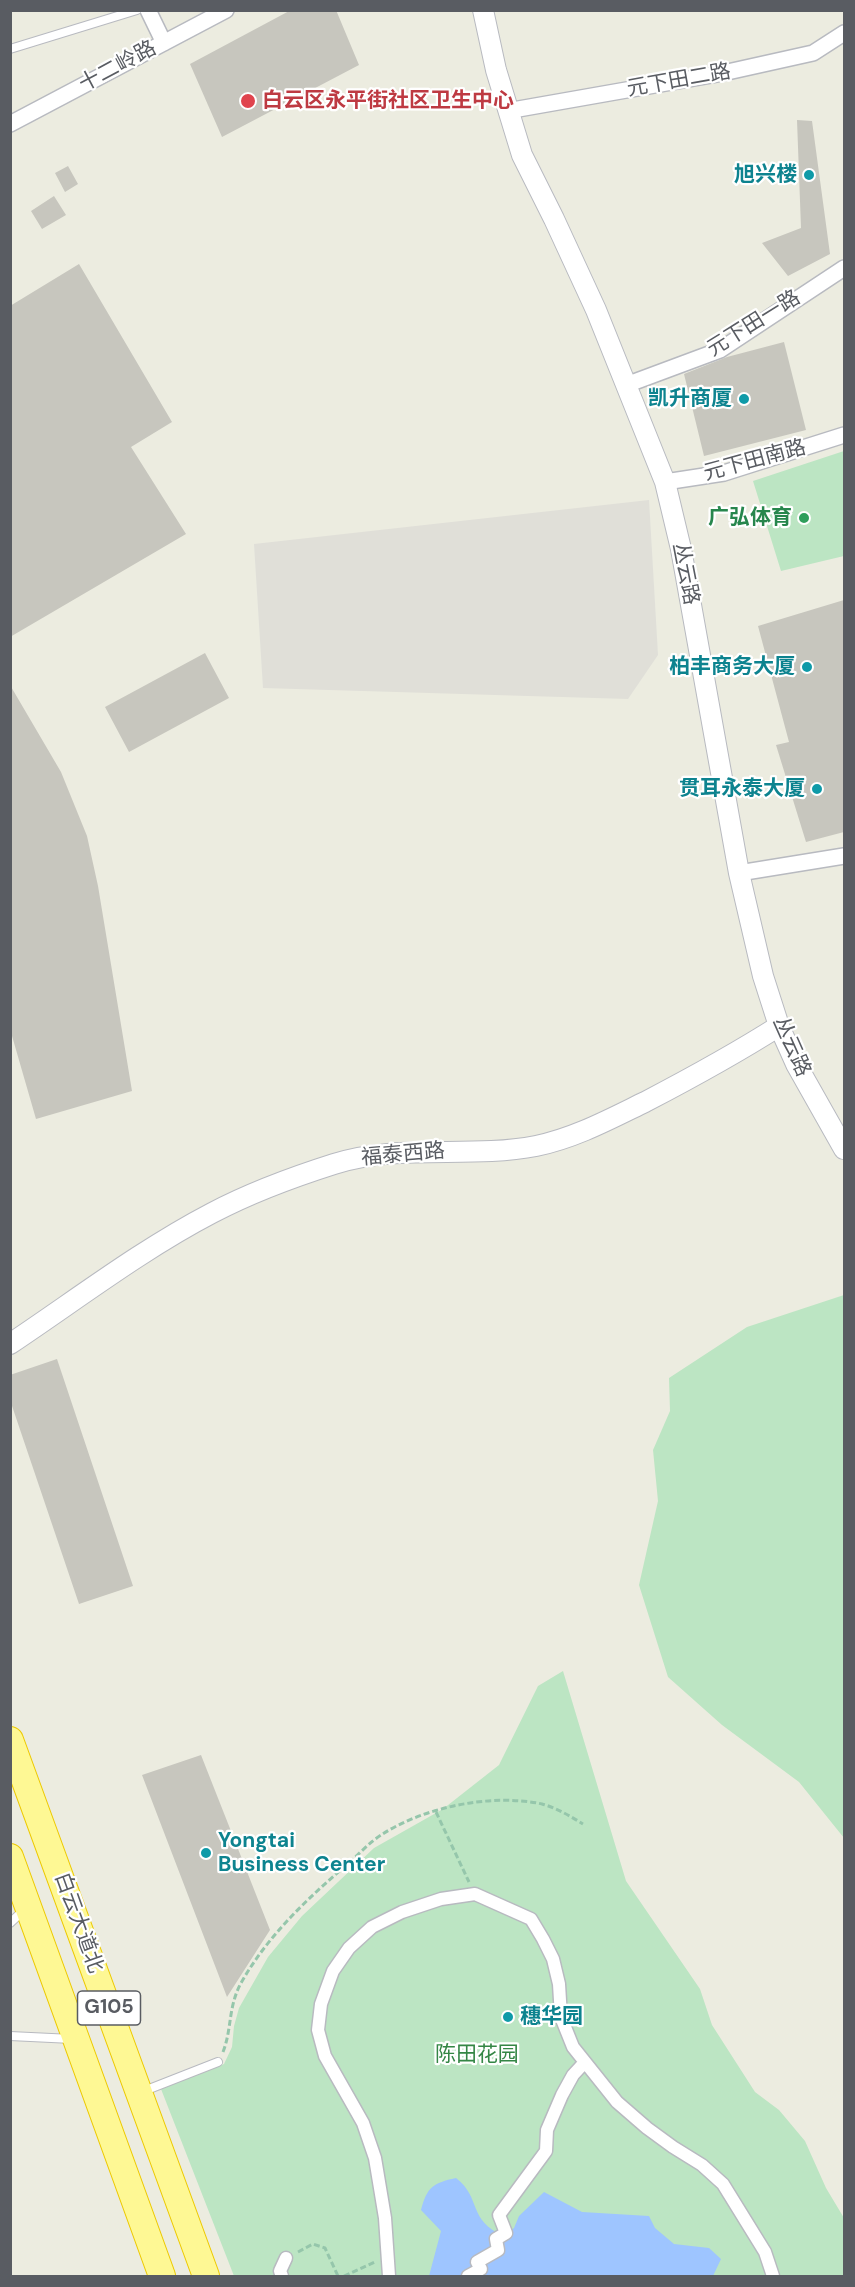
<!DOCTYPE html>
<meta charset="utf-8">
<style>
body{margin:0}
#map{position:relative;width:855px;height:2287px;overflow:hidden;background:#ecece0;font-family:"DM Sans",sans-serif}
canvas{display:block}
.frame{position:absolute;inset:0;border:12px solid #595c62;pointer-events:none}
</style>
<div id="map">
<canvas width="855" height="2287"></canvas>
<div class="frame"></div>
</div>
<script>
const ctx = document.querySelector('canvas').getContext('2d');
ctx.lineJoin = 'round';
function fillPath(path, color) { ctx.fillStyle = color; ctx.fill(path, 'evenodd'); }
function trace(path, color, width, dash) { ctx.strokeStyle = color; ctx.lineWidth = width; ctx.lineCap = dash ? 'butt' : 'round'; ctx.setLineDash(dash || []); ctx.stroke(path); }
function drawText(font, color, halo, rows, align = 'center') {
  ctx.font = font + ' "DM Sans","Noto Sans SC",sans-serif'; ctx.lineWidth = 4.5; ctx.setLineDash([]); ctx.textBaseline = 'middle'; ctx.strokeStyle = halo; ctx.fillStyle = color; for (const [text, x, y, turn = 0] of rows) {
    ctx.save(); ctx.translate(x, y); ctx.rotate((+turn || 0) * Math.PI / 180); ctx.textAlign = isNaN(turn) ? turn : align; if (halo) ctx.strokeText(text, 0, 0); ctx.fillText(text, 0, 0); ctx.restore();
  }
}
fillPath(new Path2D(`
 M649,500L658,655L628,699L263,688L254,544Z`), '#e0dfd8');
fillPath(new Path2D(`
 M844,451V556L781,571L753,481Z
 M844,1295V1838L799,1782L722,1725L668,1677L639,1585L658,1501L653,1450L670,1411L669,1378L747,1327Z
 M563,1671L626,1881L700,1989L712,2025L755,2092L779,2110L805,2141L826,2188L844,2218V2276H234L161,2089L224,2064L232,2047L234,2026L239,2008L268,1957L302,1916L374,1848L443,1809L499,1765L538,1686Z`), '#bce5c3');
fillPath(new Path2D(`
 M456,2178C482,2198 467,2220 504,2236L514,2228L519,2216L544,2192L582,2212L649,2216L655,2228L674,2244L709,2248L721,2259L713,2276H429L441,2231L421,2210C427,2187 433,2183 456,2178Z`), '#9ec5ff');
fillPath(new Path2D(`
 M291,10H336L359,65L222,137L190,64Z
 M797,120L812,121L830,254L788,276L762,243L801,228Z
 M68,166L78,184L65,192L55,173Z
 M54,196L66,215L42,229L31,211Z
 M79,264L172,422L131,447L186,534L10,637V306Z
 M784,342L806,430L704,456L684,374L727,357Z
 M844,600V832L806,842L776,745L789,742L758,626Z
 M205,653L229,698L129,752L105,707Z
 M10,685L61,772L87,836L98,886L132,1091L36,1119L10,1029Z
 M57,1359L133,1586L79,1604L10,1400V1375Z
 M201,1755L270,1930L227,1997L142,1775Z`), '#c7c6be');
const service = new Path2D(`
 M10,49L137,10
 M10,1923L25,1909
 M10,2036L72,2039
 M144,2091L218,2062`);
const pedestrian = new Path2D(`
 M282,2276L280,2271L286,2258
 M389,2276L385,2218L375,2158L363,2123L325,2056L318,2030L321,2004L333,1971L349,1948L372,1927L402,1912L441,1899L475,1894L531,1919L543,1939L553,1959L559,1984L561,2017L573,2047L617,2102L647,2128L673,2147L702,2165L723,2184L765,2252L773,2276
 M468,2276L481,2269L477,2262L498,2250L496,2239L506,2233L499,2215L546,2151L547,2130L562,2095L573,2075L585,2062`);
const minor = new Path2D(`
 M148,10L164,43
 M507,111L723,73L813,53L844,33
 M10,124L226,10
 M626,385L720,350L844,268
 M665,482L724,473L844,435
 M739,873L844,856`);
const tertiary = new Path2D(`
 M483,10L496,70L522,155L554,219L596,310L665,482L681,549L739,873L763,976L779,1026L796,1064L844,1149
 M10,1344C76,1300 141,1250 212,1213C250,1193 293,1177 334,1164C400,1143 469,1159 536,1146C575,1138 610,1119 645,1102C691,1078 735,1054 779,1026`);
const trunk = new Path2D(`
 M10,1740L206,2276
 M10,1857L162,2276`);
trace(service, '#b8bac0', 10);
trace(pedestrian, '#b8bac0', 15);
trace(minor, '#b8bac0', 18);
trace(tertiary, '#b8bac0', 22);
trace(trunk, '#edc900', 28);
trace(new Path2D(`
 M436,1812L469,1882
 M223,2052C232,2029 228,2007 241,1983C268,1935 309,1897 350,1862C360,1853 370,1842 381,1835C424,1807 492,1793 542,1804C557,1808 570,1816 583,1824
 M298,2252L313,2244L325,2248L338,2276
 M344,2276L375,2262`), '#95c6ab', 3, [6, 3]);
trace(service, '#fff', 8);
trace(pedestrian, '#fff', 12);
trace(minor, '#fff', 15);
trace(tertiary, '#fff', 20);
trace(trunk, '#fef894', 26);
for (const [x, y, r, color] of [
 [248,101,8,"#e0444e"],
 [809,175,6,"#0f9aa8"],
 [744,399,6,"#0f9aa8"],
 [804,518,6,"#2e9e5b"],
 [807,667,6,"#0f9aa8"],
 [817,789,6,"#0f9aa8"],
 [206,1853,6,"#0f9aa8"],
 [508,2017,6,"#0f9aa8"]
]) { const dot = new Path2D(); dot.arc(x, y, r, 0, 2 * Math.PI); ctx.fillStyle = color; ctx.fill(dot); trace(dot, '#fff', 2); }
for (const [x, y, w] of [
 [109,2008,63]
]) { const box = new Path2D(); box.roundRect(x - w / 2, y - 17, w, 34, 4.5); ctx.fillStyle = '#fff'; ctx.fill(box); trace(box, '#595c62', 1.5); }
drawText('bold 20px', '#595c62', null, [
 ["G105",109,2008]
]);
drawText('21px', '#595c62', '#fff', [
 ["十二岭路",118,67,-28],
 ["元下田二路",679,81,-10],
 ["元下田一路",754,324,-32],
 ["元下田南路",755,461,-15],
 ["丛云路",685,574,79],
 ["丛云路",791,1047,66],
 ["福泰西路",403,1155,-5],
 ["白云大道北",78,1923,70]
]);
drawText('bold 21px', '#be3a42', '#fff', [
 ["白云区永平街社区卫生中心",262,101]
], 'left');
drawText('bold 21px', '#0d838f', '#fff', [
 ["旭兴楼",797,175],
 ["凯升商厦",732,399],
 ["柏丰商务大厦",795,667],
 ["贯耳永泰大厦",805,789],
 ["Yongtai",218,1841,"left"],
 ["Business Center",218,1865,"left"],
 ["穗华园",520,2017,"left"]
], 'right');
drawText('bold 21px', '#27864d', '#fff', [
 ["广弘体育",792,518]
], 'right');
drawText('21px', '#348645', '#fff', [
 ["陈田花园",477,2055]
]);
</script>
